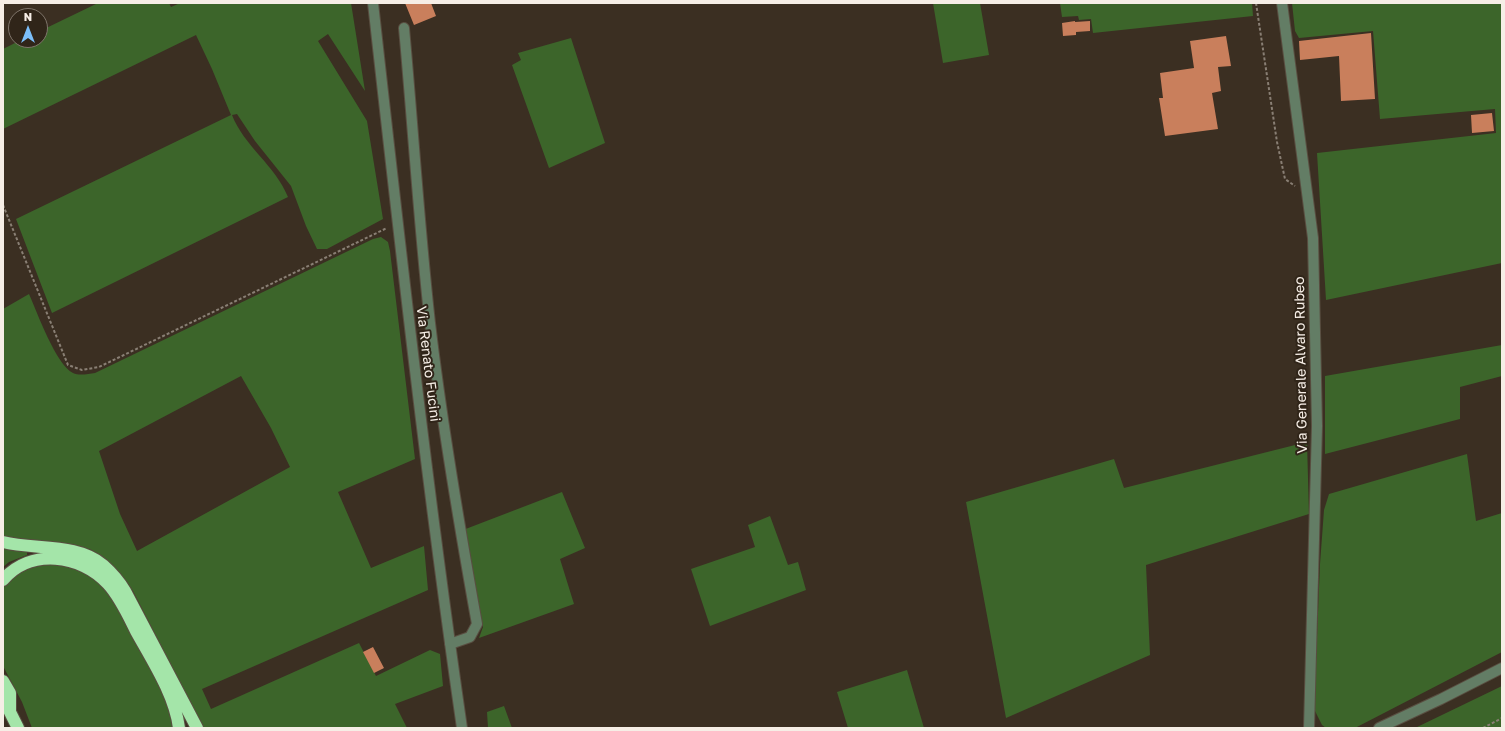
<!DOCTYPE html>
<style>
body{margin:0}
#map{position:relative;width:1505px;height:731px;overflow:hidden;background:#3b2f22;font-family:"Golos Text",sans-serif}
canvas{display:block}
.frame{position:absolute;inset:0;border:4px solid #f6eee6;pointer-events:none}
.north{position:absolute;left:8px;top:8px;width:40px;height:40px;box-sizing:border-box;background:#302519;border:1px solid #7f756b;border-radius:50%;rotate:0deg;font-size:11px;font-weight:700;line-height:16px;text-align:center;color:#f6eee6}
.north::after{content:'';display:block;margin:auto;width:14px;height:18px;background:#7bbef8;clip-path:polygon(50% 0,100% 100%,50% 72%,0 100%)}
</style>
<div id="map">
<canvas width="1505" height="731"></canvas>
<div class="frame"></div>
<div class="north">N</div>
</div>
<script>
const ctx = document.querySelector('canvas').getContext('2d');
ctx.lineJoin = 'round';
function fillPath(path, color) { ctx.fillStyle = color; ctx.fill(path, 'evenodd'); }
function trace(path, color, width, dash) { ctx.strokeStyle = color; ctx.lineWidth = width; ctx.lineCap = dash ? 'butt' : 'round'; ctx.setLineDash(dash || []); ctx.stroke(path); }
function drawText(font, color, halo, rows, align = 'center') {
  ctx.font = font + ' "Golos Text",sans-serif'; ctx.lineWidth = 4; ctx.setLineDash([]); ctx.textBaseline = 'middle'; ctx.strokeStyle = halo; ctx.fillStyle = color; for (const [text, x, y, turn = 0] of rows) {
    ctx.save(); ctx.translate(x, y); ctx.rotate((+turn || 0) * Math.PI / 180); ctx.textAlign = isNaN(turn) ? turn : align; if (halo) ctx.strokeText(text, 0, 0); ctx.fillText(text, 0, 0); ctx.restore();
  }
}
fillPath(new Path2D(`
 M98,3H169L171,7L180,3H351L365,91L328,34L318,41L367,121L383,219L327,249H317L306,226L291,186L255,141L237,114L232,115C244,146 275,165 288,197L52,313L16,219L231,115L212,69L196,35L3,129V49L21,40H40V31Z
 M933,3H980L989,55L943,63Z
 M1060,3H1252L1253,16L1093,33L1091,19L1079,20L1078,16L1062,17Z
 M1292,3H1502V263L1326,300L1317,153L1496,133L1495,109L1380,119L1373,31L1299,38L1295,31Z
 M571,38L605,143L549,168L512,65L521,60L518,53Z
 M381,237L388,242L390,251L415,459L338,492L371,568L424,546L428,590L202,689L211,709L359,643L376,676L430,650L440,654L443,686L395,704L407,728H203L133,591C123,578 105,555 89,549C83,548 76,547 70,546C48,542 25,541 3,536V309L29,294C37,312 56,365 73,373C79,376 88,374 95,373L373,239ZM241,376L271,428L290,467L137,551L120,514L99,451Z
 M1502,345V376L1460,387V419L1325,454V376Z
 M1307,442L1309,514L1146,565L1150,655L1006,718L966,502L1114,459L1124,488Z
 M1467,454L1476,521L1502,513V652L1355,728H1326L1322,725L1314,709L1320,564L1324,510L1329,494Z
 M562,492L585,548L560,559L574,604L479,638L483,627L463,530Z
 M770,516L788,565L798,562L806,590L710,626L691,569L755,547L748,525Z
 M3,546L27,551V555L9,562L3,567Z
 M34,563L81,565L111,591L136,636L169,707L173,728H32L22,702L3,666V586L9,579Z
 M907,670L924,728H848L837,692Z
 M1502,686V728H1415Z
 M504,706L512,728H488L487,712Z`), '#3c652a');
fillPath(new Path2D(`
 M405,3H431L436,16L414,25Z
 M1075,21V22L1090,21V31L1076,32V35L1063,36L1062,23Z
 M1371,33L1375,99L1341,101L1339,56L1300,60L1299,41Z
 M1226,36L1231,66L1218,67L1221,91L1212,93L1218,129L1165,136L1159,98H1163L1160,73L1194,68L1190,41Z
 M1492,113L1494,131L1472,133L1471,115Z
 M373,647L384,668L374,673L363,652Z`), '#c97f5c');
const minor = new Path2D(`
 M373,3C400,245 427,487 462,728
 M1282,3L1313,238L1317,426L1309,728
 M404,28C413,126 419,225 430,323C442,424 459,524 477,624L470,637L450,644
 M1379,728L1441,699L1502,668`);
const highway = new Path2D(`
 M3,542C35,550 77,543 103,565C112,573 119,581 125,591L197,728
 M3,580C30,548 81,554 108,584C120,597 128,615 136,631C152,660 175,695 179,728
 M3,681L10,693V712
 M7,706L18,728`);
trace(minor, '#594e41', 12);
trace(highway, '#594e41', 14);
trace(new Path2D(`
 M1256,3L1277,142L1285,179L1295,186
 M3,205L68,365L82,370L99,367L387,228
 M1483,728L1502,718`), '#897f74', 2, [3, 2]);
trace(minor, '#637d65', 10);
trace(highway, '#a4e5a9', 12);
drawText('14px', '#f6eee6', '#302519', [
 ["Via Renato Fucini",428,364,83],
 ["Via Generale Alvaro Rubeo",1301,365,-91]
]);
</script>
